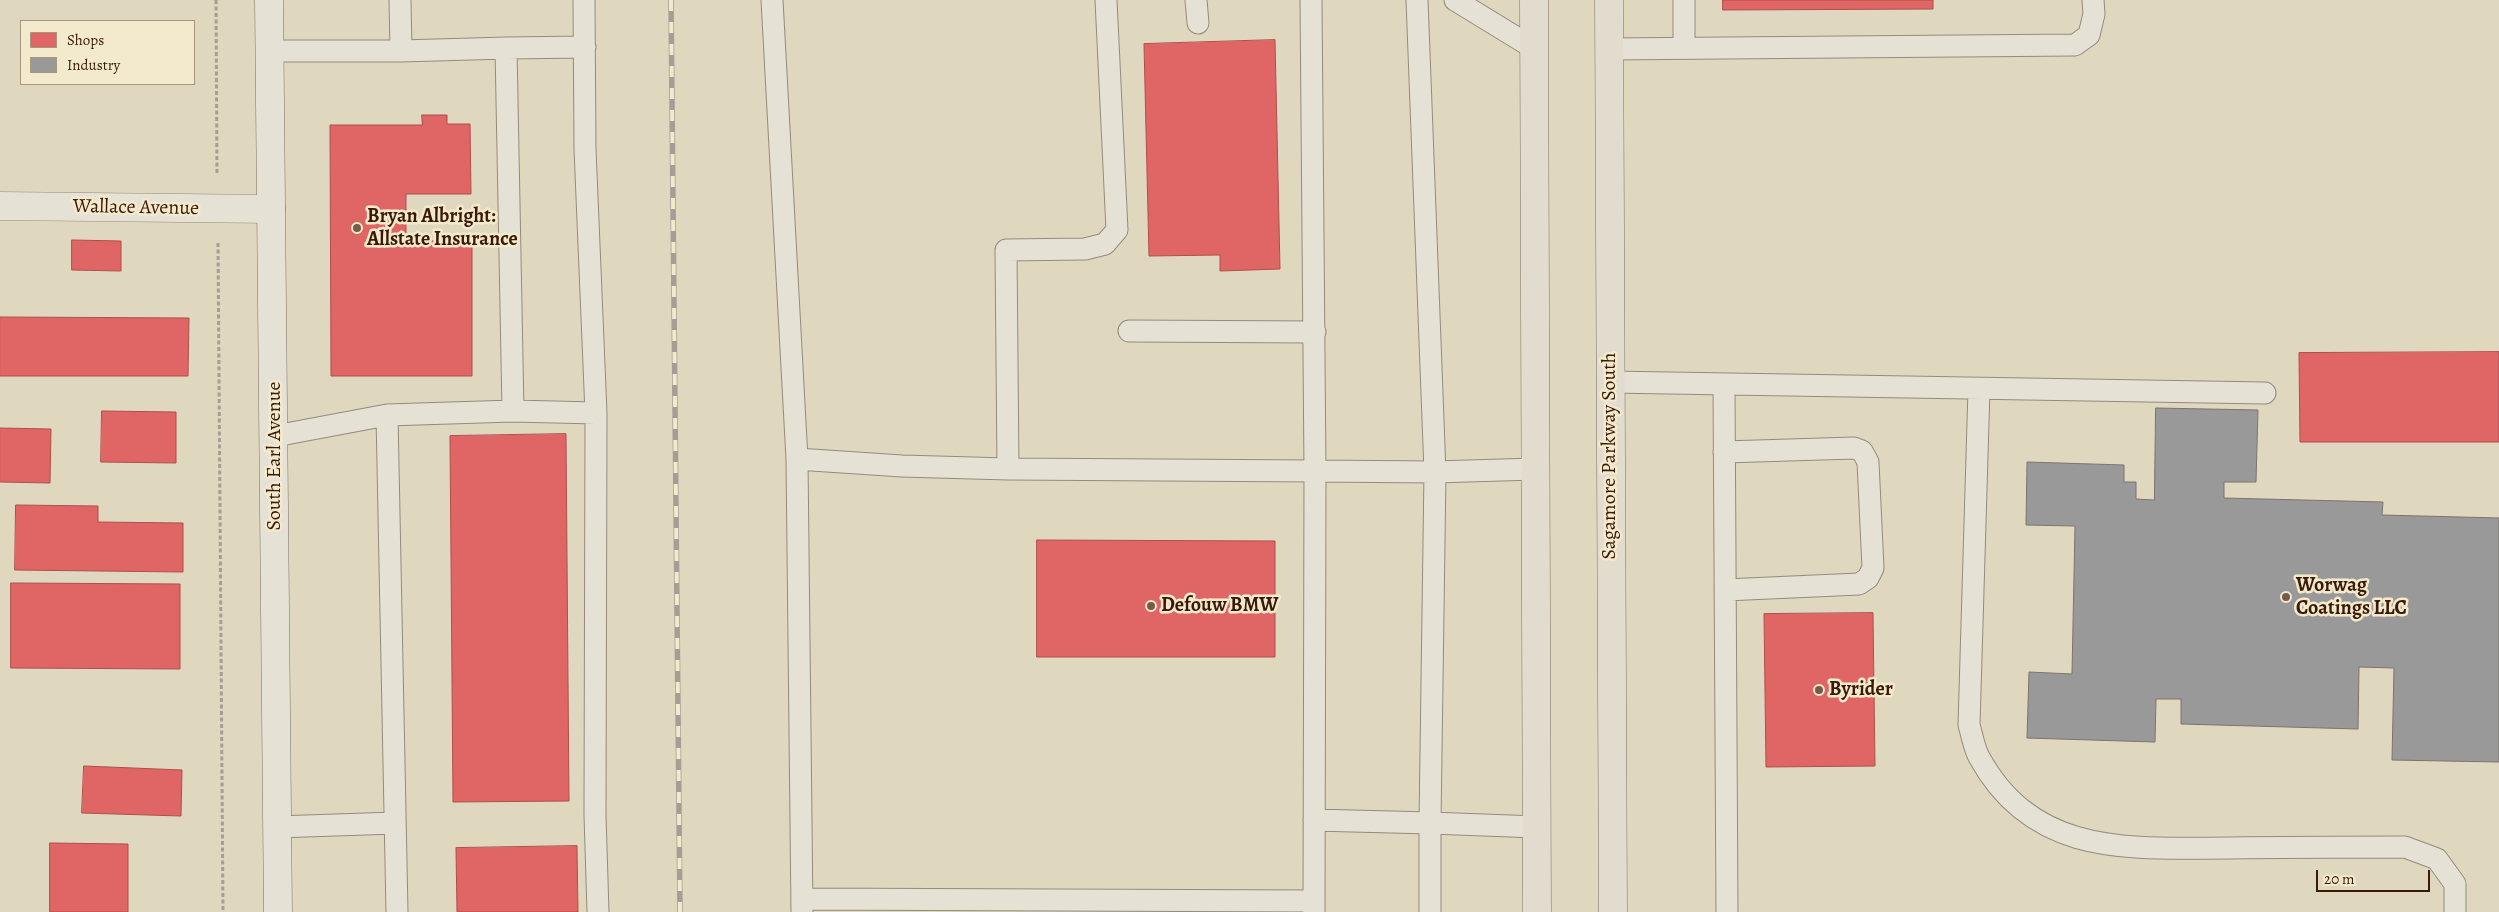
<!DOCTYPE html>
<style>
body{margin:0}
#map{position:relative;width:2499px;height:912px;overflow:hidden;background:#e0d7bf;font-family:Alegreya,serif}
canvas{display:block}
.legend{position:absolute;left:20px;top:20px;width:175px;height:65px;box-sizing:border-box;background:#f3e9cd;border:1px solid #a9967e;margin:0;padding:6px 9px;list-style:none;font-size:15px;color:#391a08}
.legend li{display:flex;align-items:center;gap:10px;height:25px}
.legend b{width:25px;border:1px solid #a9967e}
.scale{position:absolute;left:2316px;top:870px;width:114px;height:22px;box-sizing:border-box;border:2px solid #391a08;border-top:0;padding-left:6px;font-size:15px;line-height:18px;white-space:nowrap;color:#391a08;-webkit-text-stroke:4px #f3e9cd;paint-order:stroke}
</style>
<div id="map">
<canvas width="2499" height="912"></canvas>
<ul class="legend">
<li><b style="height:14px;background:#e06666"></b>Shops</li>
<li><b style="height:14px;background:#999"></b>Industry</li>
</ul>
<div class="scale">20 m</div>
</div>
<script>
const ctx = document.querySelector('canvas').getContext('2d');
ctx.lineJoin = 'round';
function fillPath(path, color) { ctx.fillStyle = color; ctx.fill(path, 'evenodd'); }
function trace(path, color, width, dash) { ctx.strokeStyle = color; ctx.lineWidth = width; ctx.lineCap = dash ? 'butt' : 'round'; ctx.setLineDash(dash || []); ctx.stroke(path); }
function drawText(font, color, halo, rows, align = 'center') {
  ctx.font = font + ' Alegreya,serif'; ctx.lineWidth = 5; ctx.setLineDash([]); ctx.textBaseline = 'middle'; ctx.strokeStyle = halo; ctx.fillStyle = color; for (const [text, x, y, turn = 0] of rows) {
    ctx.save(); ctx.translate(x, y); ctx.rotate((+turn || 0) * Math.PI / 180); ctx.textAlign = isNaN(turn) ? turn : align; if (halo) ctx.strokeText(text, 0, 0); ctx.fillText(text, 0, 0); ctx.restore();
  }
}
const shops = new Path2D(`
 M1723,0H1933V9L1723,10Z
 M1275,40L1280,269L1220,271V255L1149,256L1144,44Z
 M422,115H447V124H470L471,194H406V241H472V376H331L330,125H422Z
 M72,240L121,241V271L72,270Z
 M0,317L189,318L188,376H0Z
 M2499,352V442H2300L2299,353Z
 M102,411L176,412V463L101,462Z
 M0,428L51,429L50,483L0,482Z
 M566,434L569,801L453,802L450,436Z
 M16,505L98,506V522L183,523V572L15,570Z
 M1037,540L1275,541V657H1037Z
 M11,583L180,584V669L11,668Z
 M1873,613L1875,766L1766,767L1764,614Z
 M84,766L182,770L181,816L82,813Z
 M50,843L128,844V912H50Z
 M577,846L578,912H457L456,848Z`);
fillPath(shops, '#e06666');
trace(shops, '#ae4f4a', 1);
const industry = new Path2D(`
 M2156,408L2258,410L2256,482H2224V498L2383,502L2382,515L2499,518V762L2392,760L2394,668L2359,667L2358,729L2181,724V699H2156L2155,742L2027,738L2029,672L2072,674L2075,526L2026,525L2027,462L2124,465V482H2136V499L2154,500Z`);
fillPath(industry, '#999');
trace(industry, '#7c736e', 1);
const lane = new Path2D(`
 M584,0L585,149L596,413L595,815L598,912
 M772,0L797,459L902,466L1008,469L1006,250L1085,249L1105,244L1117,230L1106,0
 M1196,0L1198,23
 M1311,0L1315,471L1435,472L1535,469
 M1455,0L1535,49
 M1684,0V48
 M506,48L585,47
 M1609,49L2075,45L2089,35L2094,14L2093,0
 M270,51H401
 M1129,331L1315,332
 M1610,382L2265,393
 M1724,384L1727,912
 M1979,389L1969,725C1972,735 1974,748 1979,757C2034,858 2131,848 2230,848C2288,847 2346,847 2405,847L2437,859L2455,884V912
 M513,411L596,413
 M275,436L387,415
 M1724,452L1854,448L1862,451L1868,462L1873,568L1868,578L1859,584L1725,590
 M797,459L802,912
 M1008,469L1315,471L1314,912
 M1314,820L1430,823L1435,472L1417,0
 M276,827L395,823
 M802,899L1314,901
 M397,912L387,415L513,411L506,48L401,51L400,0
 M1430,912V823L1537,827`);
const street = new Path2D(`
 M0,206L271,209`);
const secondary = new Path2D(`
 M269,0L278,912`);
const primary = new Path2D(`
 M1534,0L1537,912
 M1609,0L1613,912`);
trace(lane, '#948b7b', 23);
trace(street, '#948b7b', 29);
trace(secondary, '#7b7163', 29);
trace(primary, '#7b7163', 29);
trace(new Path2D(`
 M216,0L217,174
 M218,243L223,912`), '#a59e94', 3, [4, 2.5]);
trace(lane, '#e6e1d5', 21);
trace(street, '#e6e1d5', 28);
trace(secondary, '#e6e1d5', 28);
trace(primary, '#e2dcce', 28);
const rail = new Path2D(`
 M671,0L680,912`);
trace(rail, '#a59e94', 5.5);
trace(rail, '#f3e9cd', 4, [11]);
for (const [x, y, r, color] of [
 [357,228,5,"#735c48"],
 [2286,597,5,"#735c48"],
 [1151,606,5,"#735c48"],
 [1819,690,5,"#735c48"]
]) { const dot = new Path2D(); dot.arc(x, y, r, 0, 2 * Math.PI); ctx.fillStyle = color; ctx.fill(dot); trace(dot, '#f3e9cd', 2); }
drawText('20px', '#391a08', '#f3e9cd', [
 ["Wallace Avenue",136,208,1],
 ["South Earl Avenue",275,456,-90],
 ["Sagamore Parkway South",1610,456,-90]
]);
drawText('bold 20px', '#391a08', '#f3e9cd', [
 ["Bryan Albright:",367,217],
 ["Allstate Insurance",367,240],
 ["Worwag",2296,586],
 ["Coatings LLC",2296,609],
 ["Defouw BMW",1161,606],
 ["Byrider",1829,690]
], 'left');
</script>
